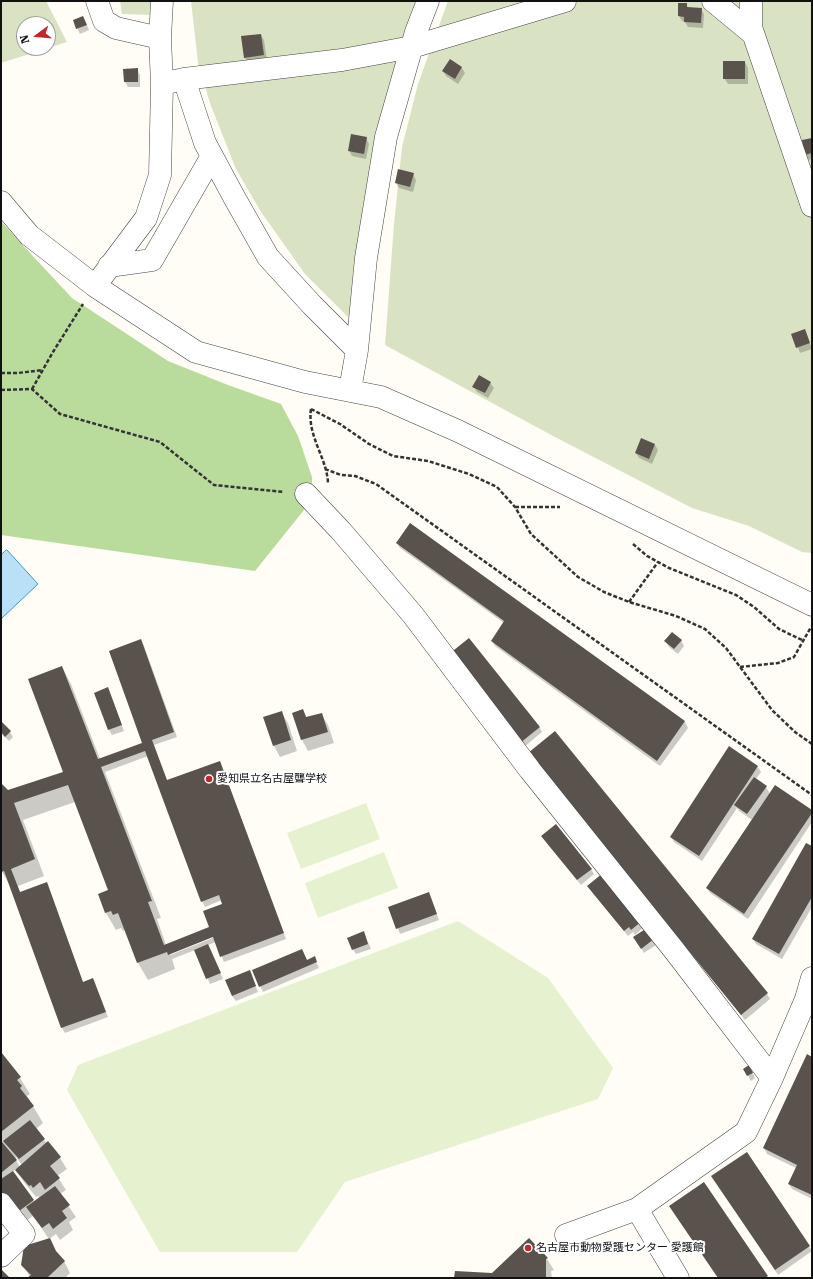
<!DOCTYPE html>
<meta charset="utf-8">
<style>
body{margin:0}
#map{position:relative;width:813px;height:1279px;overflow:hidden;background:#fffdf5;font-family:"Roboto Serif",serif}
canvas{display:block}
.frame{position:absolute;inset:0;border:2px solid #111;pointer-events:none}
.north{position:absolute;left:16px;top:16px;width:40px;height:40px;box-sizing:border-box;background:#fff;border:1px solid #a0a0a0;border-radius:50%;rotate:254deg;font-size:11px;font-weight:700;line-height:16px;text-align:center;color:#111}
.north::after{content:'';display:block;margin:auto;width:14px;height:18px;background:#c4262e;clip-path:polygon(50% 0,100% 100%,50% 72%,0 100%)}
</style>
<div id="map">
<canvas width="813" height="1279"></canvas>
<div class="frame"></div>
<div class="north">N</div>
</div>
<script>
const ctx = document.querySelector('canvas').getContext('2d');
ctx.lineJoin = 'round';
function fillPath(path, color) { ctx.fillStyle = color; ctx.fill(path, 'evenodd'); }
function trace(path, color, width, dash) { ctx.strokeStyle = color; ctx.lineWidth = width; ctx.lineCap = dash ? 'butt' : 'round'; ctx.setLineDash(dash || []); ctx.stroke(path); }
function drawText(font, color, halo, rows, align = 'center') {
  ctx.font = font + ' "Roboto Serif","Noto Sans JP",serif'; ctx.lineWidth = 4; ctx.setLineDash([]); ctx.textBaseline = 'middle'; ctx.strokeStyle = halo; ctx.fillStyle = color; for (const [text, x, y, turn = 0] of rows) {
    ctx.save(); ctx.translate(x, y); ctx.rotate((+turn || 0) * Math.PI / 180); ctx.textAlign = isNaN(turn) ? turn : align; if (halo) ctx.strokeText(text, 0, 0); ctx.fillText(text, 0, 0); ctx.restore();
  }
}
fillPath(new Path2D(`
 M1,221L16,238L72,298L168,361L228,385L281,404L298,436L312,477V500L255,571L1,535Z`), '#b9dc9c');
fillPath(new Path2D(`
 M1,1H46L67,42L1,63ZM24,24H48V48H24Z
 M120,1H152V15L122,14Z
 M191,1H418L355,305L348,317L305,274L261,212L236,169L211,106L198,63Z
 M448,1H812V553L802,552L749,526L692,508L553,436L385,345L394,224L402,147L418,84Z`), '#d9e3c4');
fillPath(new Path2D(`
 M366,803L380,839L301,869L287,833Z
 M384,852L398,888L318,918L305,883Z
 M458,921L548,978L613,1068L598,1099L345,1182L297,1252H160L67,1090L78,1065Z`), '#e6f2cf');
const water = new Path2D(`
 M7,550L38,584L1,619V555Z`);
fillPath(water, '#b9e0f7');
trace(water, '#3f96cf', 1);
fillPath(new Path2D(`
 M686,4L689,9H701L704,14L703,28L688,27L685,22L682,21L679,16Z
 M86,23L89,30L80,34L77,28Z
 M261,35L264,40L267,61L248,63L245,58Z
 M450,61L462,68L465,73L458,84L446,76L443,71Z
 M745,62L748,68V84H728L724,78Z
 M137,69L140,75V87H128L125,82Z
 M366,138L369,144L366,159L352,156L349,150Z
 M812,139V159L808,160L805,154Z
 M413,174L416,180L413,192L399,188L396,183Z
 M805,330L812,349L800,353L793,334Z
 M490,383L494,388L488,398L477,392L474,387Z
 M655,445L658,450L652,464L639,458L636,453Z
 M411,524L685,722L688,728L660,766L495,646L492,641L504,623L400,548L397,543Z
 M141,640L144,646L177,737L154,745L167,781L222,767L286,939L224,962L216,942L208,945L223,979L210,984L195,950L172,959L175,969L148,980L138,963L126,930L123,931L121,928L116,930L106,913L99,894L109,890L75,802L23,820L44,876L18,886L20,893L83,983L93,979L108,1017L65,1033L62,1028L11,887L1,870V785L7,792L65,772L62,667L71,684L100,759L143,744ZM148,756L202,901L205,907L222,900L223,905L210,928L166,945L157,919L161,918L105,772ZM217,934L218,936L170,955V953Z
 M681,640L684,646L678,654L669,647L666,642Z
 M450,654L539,727L542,732L523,748Z
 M108,689L124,731L112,735L109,730Z
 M303,711L307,718L321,714L328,725L334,743L308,751L302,740L294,713Z
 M281,712L288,723L297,751L280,757L274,746Z
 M1,722L10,732L13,737L9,741L1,733Z
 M555,733L767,994L770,999L745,1020L533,758Z
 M758,767L761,772L756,779L766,787L770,794L812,811V822L748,919L710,893L707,888L752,820L739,811L737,808L702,861L674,842L671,837Z
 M546,842L591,869L594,874L581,885Z
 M812,847V907L782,959L756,944L753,939Z
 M592,892L644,927L635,935L633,932L628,936Z
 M429,894L439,920L400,934L390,908Z
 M646,930L656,945L644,953L638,943Z
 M364,933L371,949L356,954L353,949Z
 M302,950L307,961L314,958L319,968L263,992L253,971Z
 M252,977L258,992L236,1001L232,996Z
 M1,1052L20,1078L30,1094L27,1096L43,1123L36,1129L47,1144L60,1158L67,1169L57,1176L66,1190L60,1194L76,1217L69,1222L73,1230L60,1240L56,1234L49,1239L33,1216L22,1224L1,1181L2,1180L1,1178ZM16,1157L22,1165L20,1167L15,1158ZM16,1169L23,1181L36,1197L38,1196L40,1198L34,1202L12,1172Z
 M812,1058V1199L792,1189L789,1184L796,1168L767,1154L764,1148Z
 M749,1067L755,1078L751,1081L744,1069Z
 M746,1153L812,1251L778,1275L716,1181Z
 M49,1239L58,1255L64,1261L70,1273L65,1278H29L30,1277L22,1264Z
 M529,1239L547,1259L554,1270L551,1271L552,1278H455L492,1274Z`), '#0003');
fillPath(new Path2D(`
 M678,3H687V7L702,8L701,23L684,22V17L678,16Z
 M83,16L87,25L76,29L73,20Z
 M261,34L264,55L244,58L241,36Z
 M450,59L462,67L455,79L442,71Z
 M723,61H745V79H723Z
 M138,68V82H124L123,69Z
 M351,134L367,137L364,154L348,151Z
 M812,138V153L804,155L802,140Z
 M398,169L414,173L410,187L395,183Z
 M805,329L810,343L796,348L791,334Z
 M479,375L491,382L485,393L472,387Z
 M641,438L655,444L649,459L635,453Z
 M410,523L685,721L657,761L491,641L504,621L396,543Z
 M672,632L682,640L674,649L664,641Z
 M469,638L540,727L520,743L449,654Z
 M141,639L174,732L152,740L167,780L220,761L284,933L220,957L213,937L168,955L167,952L137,963L118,913L113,915L111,911L105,913L98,894L108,890L68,785L14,803L35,859L11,869L20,892L47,882L83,982L93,978L106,1012L61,1028L4,871L1,872V783L8,790L63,772L28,679L62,666L98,759L142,743L109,651ZM145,751L201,902L219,895L222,904L203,911L209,927L164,945L148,902L152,901L101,767Z
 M108,687L122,725L108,730L94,693Z
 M303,709L306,717L322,713L328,732L301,740L292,713Z
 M282,711L291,740L273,746L263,717Z
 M1,721L11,731L5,737L1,732Z
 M555,731L768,993L741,1015L528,753Z
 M729,746L758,766L699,856L670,837Z
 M754,777L767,786L747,814L734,805Z
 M775,785L812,810V813L744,914L706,888Z
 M556,824L592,869L577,880L541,836Z
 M806,843L812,846V897L779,954L752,939Z
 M603,873L642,921L631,930L629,927L624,931L587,886Z
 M429,892L437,914L396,929L388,907Z
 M647,928L654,939L641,949L633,937Z
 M364,931L368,944L352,950L347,938Z
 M208,944L221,973L206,979L194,950Z
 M302,949L307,960L315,956L317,962L259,987L252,970Z
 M250,970L256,986L232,996L225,980Z
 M1,1052L21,1077L17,1080L22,1086L20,1088L34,1106L1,1132Z
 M807,1054L812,1057V1195L788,1184L797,1165L763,1148Z
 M749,1065L753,1073L747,1076L743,1069Z
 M30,1120L45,1139L19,1159L3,1141Z
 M48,1141L61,1157L50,1166L60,1178L45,1190L40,1182L33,1188L31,1185L29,1186L15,1170Z
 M2,1142L17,1160L1,1173V1143Z
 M747,1152L810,1246L775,1270L711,1176Z
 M13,1171L34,1200L15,1214L1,1194V1179Z
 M704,1182L768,1276L765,1278H718L669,1206Z
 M55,1186L70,1205L62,1211L67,1218L53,1229L49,1223L42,1228L26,1207Z
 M50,1238L56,1251L65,1261L47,1278H27L31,1275L21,1265L24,1246Z
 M529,1238L548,1258L546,1259V1278H454L455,1271L492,1273Z
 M1,1269L10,1278H1Z`), '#5a524d');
const minor = new Path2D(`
 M97,1L104,21L116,28L160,38
 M713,1L753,34
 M751,1V27L812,206
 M184,79L205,143L234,197L268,257L312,305L357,350
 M162,84L184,79L342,60L412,47L565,1
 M1,202L29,235L95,286L196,352L305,382L381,397L458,431L812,605
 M109,266L152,260L212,156
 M95,286L146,218L160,175L162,84L160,38L162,1
 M350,390L357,350L366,258L386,137L416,32L428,1
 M306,494L341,531L413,615L530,770L674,950L772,1078L746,1132L637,1209L566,1235
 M772,1078L806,999L812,978
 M1,1204L24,1234L1,1256
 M637,1209L678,1278`);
trace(minor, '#444', 23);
trace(new Path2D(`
 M1,373H18L42,370
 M32,389L53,352L83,304
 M1,390L32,389L60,414L160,442L214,485L284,492
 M311,409L340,424L369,444L393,456L428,461L469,474L497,487L515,507L531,534L578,577L604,592L629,602L676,616L705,629L726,648L772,710L795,732L812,744
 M311,409C307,436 327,458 328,483
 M325,469L341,475L355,476L376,484L812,795
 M515,507H560
 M633,544L647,556L669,568L736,595L754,607L779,629L804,641
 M629,602L658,562
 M740,667L778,663L794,657L811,627`), '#333', 2.5, [4, 2]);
trace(minor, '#fff', 22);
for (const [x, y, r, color] of [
 [209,779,4,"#c4262e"],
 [528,1248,4,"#c4262e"]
]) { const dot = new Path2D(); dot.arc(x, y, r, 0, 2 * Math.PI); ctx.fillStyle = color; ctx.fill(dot); trace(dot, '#fff', 1.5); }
drawText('11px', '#111', '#fff', [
 ["愛知県立名古屋聾学校",217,779],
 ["名古屋市動物愛護センター 愛護館",536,1248]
], 'left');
</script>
